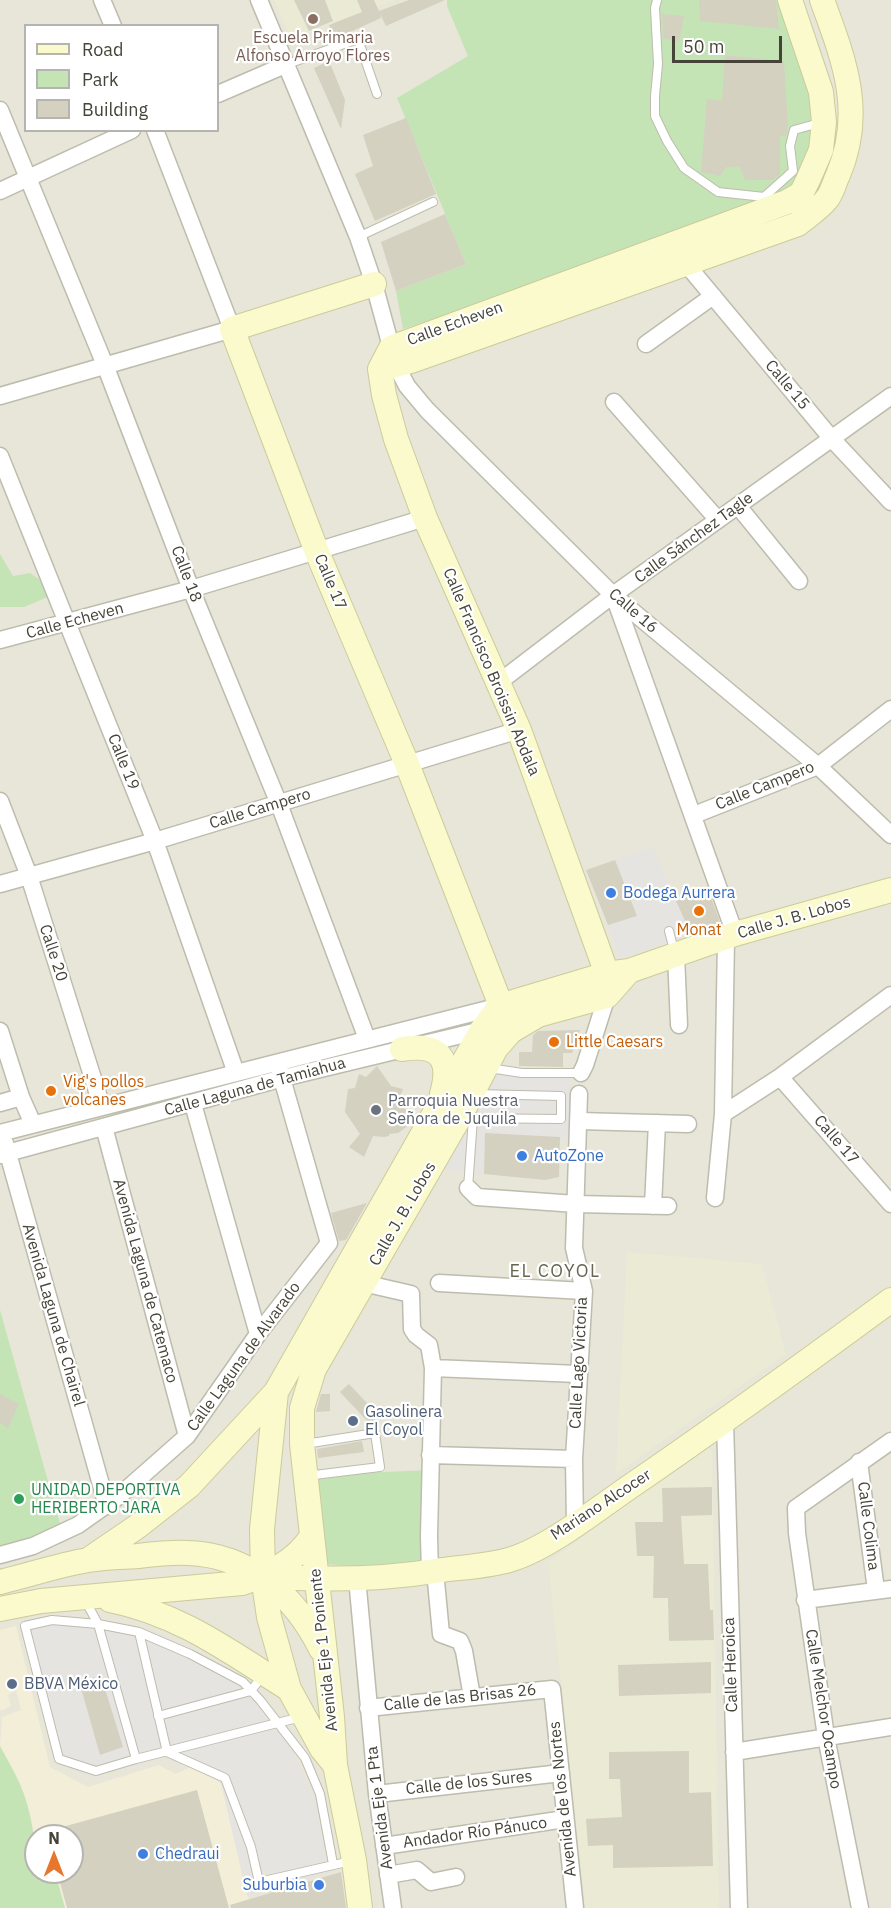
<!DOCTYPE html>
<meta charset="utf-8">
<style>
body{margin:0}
#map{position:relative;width:891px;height:1908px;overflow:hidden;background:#f3f3e9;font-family:"IBM Plex Sans",sans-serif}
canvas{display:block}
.legend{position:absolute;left:24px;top:24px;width:195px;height:108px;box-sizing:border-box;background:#fff;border:2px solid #b5b4af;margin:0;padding:8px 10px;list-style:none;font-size:18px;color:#464438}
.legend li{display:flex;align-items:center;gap:12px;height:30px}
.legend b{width:30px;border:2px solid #b5b4af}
.north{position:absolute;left:24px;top:1824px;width:60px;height:60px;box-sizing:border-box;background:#fff;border:2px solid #b5b4af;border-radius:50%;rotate:0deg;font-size:16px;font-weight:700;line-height:24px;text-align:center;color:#464438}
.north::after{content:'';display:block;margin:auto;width:21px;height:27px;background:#e7772d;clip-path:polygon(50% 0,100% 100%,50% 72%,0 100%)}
.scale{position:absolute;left:672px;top:36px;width:110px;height:27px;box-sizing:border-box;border:3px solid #464438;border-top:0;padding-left:8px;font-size:18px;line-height:21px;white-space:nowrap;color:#464438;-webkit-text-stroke:4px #fff;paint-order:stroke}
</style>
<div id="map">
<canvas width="891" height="1908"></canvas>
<ul class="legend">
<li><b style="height:8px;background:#fafacd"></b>Road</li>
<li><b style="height:16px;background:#c4e4b6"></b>Park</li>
<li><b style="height:16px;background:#d4d1c0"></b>Building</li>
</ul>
<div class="north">N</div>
<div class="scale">50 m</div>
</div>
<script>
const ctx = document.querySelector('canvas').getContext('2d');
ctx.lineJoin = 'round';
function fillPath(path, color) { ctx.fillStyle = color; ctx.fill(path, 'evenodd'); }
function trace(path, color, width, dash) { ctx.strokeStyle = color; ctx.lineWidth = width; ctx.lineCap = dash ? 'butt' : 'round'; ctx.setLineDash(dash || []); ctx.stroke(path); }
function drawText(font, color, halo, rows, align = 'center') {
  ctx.font = font + ' "IBM Plex Sans",sans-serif'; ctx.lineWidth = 4.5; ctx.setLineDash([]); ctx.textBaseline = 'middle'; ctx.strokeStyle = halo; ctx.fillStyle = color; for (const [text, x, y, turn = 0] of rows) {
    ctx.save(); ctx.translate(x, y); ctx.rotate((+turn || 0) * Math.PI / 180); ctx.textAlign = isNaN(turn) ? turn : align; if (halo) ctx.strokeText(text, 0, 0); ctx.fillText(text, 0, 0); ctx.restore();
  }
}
fillPath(new Path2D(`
 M0,0H891V1908H0ZM26,26H218V130H26ZM36,1836H72V1872H36Z`), '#e7e6d8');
fillPath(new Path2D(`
 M16,1626L50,1767L88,1787L159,1765L175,1774L191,1767L221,1783L251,1908H65L55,1872H72V1836H36V1847L20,1785L0,1746L2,1717L21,1710L16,1690L8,1695L11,1706L1,1711L0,1709V1630Z`), '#f3eed7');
fillPath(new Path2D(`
 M274,0H396L291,39Z
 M627,1252L762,1264L786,1354L616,1474Z
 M707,1446L712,1451L719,1908H585L548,1562Z`), '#ebead5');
fillPath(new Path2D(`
 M447,0H790L819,86L808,180L761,211L403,329L396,291L466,264L397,98L468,56L447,6Z
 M0,554L13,576L30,573L47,585L50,596L24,607H0Z
 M0,1310L60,1524L39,1534L0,1547Z
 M431,1470L430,1572L326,1564L314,1475Z
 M0,1746C7,1759 14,1771 20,1784C32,1812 36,1843 36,1872H55L65,1908H0Z`), '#c4e4b6');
fillPath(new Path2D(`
 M652,847L691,935L620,958L608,925L636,916L615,860Z
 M492,1071L571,1079L568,1139L485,1133L484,1174L444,1170Z
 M99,1620L156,1633L202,1656L253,1694L291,1748L316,1802L331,1872L247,1896L221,1783L191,1765L173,1761L165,1756L93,1777L61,1765L25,1626Z`), '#e5e4e1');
fillPath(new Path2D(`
 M294,0H325L333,21L309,31Z
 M357,0H374L379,11L409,0H445L386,26L380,14L381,18L335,39L329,25L362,12Z
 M699,0H776L779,29L700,21Z
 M662,14L684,16L679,41L663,39Z
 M725,55L784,61L788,128L786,136H780V174L773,180H745L740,167H726L720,176L701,172L707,99L722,101Z
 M329,61L345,100L341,129L314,68Z
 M406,118L436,194L375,221L355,174L373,166L363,135Z
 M445,214L466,264L396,291L381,242Z
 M615,860L637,916L608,925L586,870Z
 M708,890L720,922L691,934L676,901Z
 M580,1030L572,1053H563V1067L519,1066V1052H532L533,1035L538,1031Z
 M377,1066L391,1086L403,1089L399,1098L413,1122L398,1133L389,1134V1136L384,1137L373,1136L364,1157L349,1147L360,1134L345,1112L348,1089L355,1088L359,1074L366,1077Z
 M485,1133L560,1137L559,1177L545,1180L484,1174Z
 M367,1203L346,1240L339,1241L331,1213Z
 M349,1384L379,1416L370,1424L340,1392Z
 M0,1394L19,1404L8,1428L0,1423Z
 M321,1394H330V1411L316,1412Z
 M362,1441L364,1452L318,1458L317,1449Z
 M712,1487V1515L681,1516L684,1564H708L710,1610H713L714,1640L669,1641L668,1598H653L654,1556H637L635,1522H663L662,1488Z
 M711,1662V1693L619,1696L618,1665Z
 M101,1676L123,1747L100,1755L79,1681Z
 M689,1751V1793L711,1792L713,1866L613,1868V1845L588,1846L586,1819L622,1817L620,1779H609V1752Z
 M197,1790L229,1908H67L57,1872H72V1836H44V1832Z
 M341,1872L346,1908H231L230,1905Z`), '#d4d1c0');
const lane = new Path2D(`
 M657,0L655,8L658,64L655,96V116L667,141L684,168L718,192L764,197L793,171L790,146L794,130L823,122
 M285,65L358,39L377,94
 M358,237L433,202
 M669,931L675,954
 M489,1068L522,1073H581
 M463,1118L561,1119V1096L475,1094
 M468,1188L473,1118
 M305,1444L375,1433L380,1467L314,1475
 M85,1600L98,1624L136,1759
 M139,1632L167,1752
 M158,1716L251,1691L263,1675
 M301,1717L136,1759L96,1771L59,1759L25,1626L52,1620L98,1624L139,1632L190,1654L243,1682L260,1700L305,1758L320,1794L333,1864
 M167,1752L225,1778L251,1847L259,1882L351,1861`);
const street = new Path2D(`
 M102,0L113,26
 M259,0L358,237L374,284L396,365L407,386L427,410L613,595L818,766L891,835
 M218,94L285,65
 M0,110L105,365L191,589L279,804L367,1039
 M0,191L132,130
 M687,265L832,439L891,502
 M646,344L713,296
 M0,396L232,329L155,130
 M614,402L718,520
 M0,456L155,841L236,1073
 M738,506L799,581
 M614,596L735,934
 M0,640L191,589L425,518
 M498,683L613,595L891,396
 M0,801L29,876L102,1107
 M694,815L818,766L891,709
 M0,884L155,841L519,730
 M676,955L679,1025
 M0,1031L21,1097L33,1124
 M279,1068L329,1243
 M581,1073L585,1065L607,996V990
 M780,1077L891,1204
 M0,1103L21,1097
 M193,1104L258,1334
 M723,1114L780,1077L891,995
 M579,1121L688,1124
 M104,1127L187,1436
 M0,1133L500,1006
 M5,1143L107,1506
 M0,1155L283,1078L482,1030H487
 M468,1188L477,1197L576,1204L668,1206
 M715,1198L723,1114L726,938
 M653,1206L657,1123
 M363,1283L411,1294L412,1329L416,1335L429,1345L433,1368L429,1536L430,1572
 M439,1283L584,1291
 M433,1368L578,1374
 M725,1422L739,1908
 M430,1455L574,1459
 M859,1462L876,1590
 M575,1524L574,1459L584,1291L574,1248L579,1094
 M0,1555L33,1546L78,1525L119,1496L187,1436L258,1334L329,1243
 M435,1571L441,1634L460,1641L464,1651L472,1697
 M357,1578L377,1794L393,1908
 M805,1600L891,1589
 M368,1708L552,1689L575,1908
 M734,1752L891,1727
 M377,1794L561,1773
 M384,1846L565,1819
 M388,1875L417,1870L431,1882L456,1877
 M860,1908L826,1737L797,1533L796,1508L891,1441`);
const secondary = new Path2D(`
 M374,284L232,329L317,552L407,764L507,1021
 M380,369L411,361L798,224C807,216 819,209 826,200C832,194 834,183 838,175C865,112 844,60 822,0
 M380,369L391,348L787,202L801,194L808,180L821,150L824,122L821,92L790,0
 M380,369L384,395L396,439L425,518L519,730L607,974
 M402,1049C439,1043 452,1058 442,1094
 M276,1392L262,1529L263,1576L269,1617L289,1689L322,1749L335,1765
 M88,1560L138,1526L189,1486L276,1392L482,1030L500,1006L607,974L629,971L735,934L891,890
 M263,1576C320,1580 379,1580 435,1571C461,1567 487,1567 512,1559C548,1548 596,1510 628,1488C717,1427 804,1364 891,1300
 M0,1582C29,1575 59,1565 88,1560C105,1557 122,1557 138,1556C155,1554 172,1552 188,1553C250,1555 295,1596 321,1649
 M110,1600C180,1614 230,1652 289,1689
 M0,1609L41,1601L242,1583C270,1574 296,1561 312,1536
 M360,1908L354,1860L335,1765L332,1717L302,1444V1408L314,1369L459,1118L496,1048L511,1031L538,1015L607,996L629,971`);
trace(lane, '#bebcad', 10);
trace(street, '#bebcad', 19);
trace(secondary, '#cccb9b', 26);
trace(lane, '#fff', 8);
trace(street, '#fff', 16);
trace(secondary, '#fafacd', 24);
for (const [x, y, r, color] of [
 [313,19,6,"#8d6e63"],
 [611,893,6,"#3f7fe0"],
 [699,911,6,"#e8710a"],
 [554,1042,6,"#e8710a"],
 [51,1091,6,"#e8710a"],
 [376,1110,6,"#6b7280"],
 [522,1156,6,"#3f7fe0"],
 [353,1421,6,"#5c6f8a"],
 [19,1499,6,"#2e9e5b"],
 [12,1684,6,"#5c6f8a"],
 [143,1854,6,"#3f7fe0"],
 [319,1885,6,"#3f7fe0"]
]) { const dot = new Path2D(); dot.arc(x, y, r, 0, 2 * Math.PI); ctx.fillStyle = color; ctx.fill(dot); trace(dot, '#fff', 2); }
drawText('16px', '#785e54', '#fff', [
 ["Escuela Primaria",313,38],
 ["Alfonso Arroyo Flores",313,56]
]);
drawText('16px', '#464438', '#fff', [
 ["Calle Echeven",455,324,-20],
 ["Calle 15",787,385,50],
 ["Calle Sánchez Tagle",694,538,-36],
 ["Calle 18",186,574,69],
 ["Calle 17",330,582,67],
 ["Calle 16",633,611,41],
 ["Calle Echeven",75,621,-15],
 ["Calle Francisco Broissin Abdala",491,672,67],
 ["Calle 19",123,762,68],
 ["Calle Campero",765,786,-22],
 ["Calle Campero",260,809,-17],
 ["Calle J. B. Lobos",794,918,-16],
 ["Calle 20",53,953,72],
 ["Calle Laguna de Tamiahua",255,1087,-15],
 ["Calle 17",836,1140,49],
 ["Calle J. B. Lobos",403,1214,-60],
 ["Avenida Laguna de Catemaco",145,1281,75],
 ["Avenida Laguna de Chairel",53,1315,74],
 ["Calle Laguna de Alvarado",244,1357,-54],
 ["Calle Lago Victoria",579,1363,-87],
 ["Mariano Alcocer",601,1505,-33],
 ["Calle Colima",868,1526,83],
 ["Avenida Eje 1 Poniente",324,1650,-96],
 ["Calle Heroica",731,1665,-92],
 ["Calle de las Brisas 26",460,1698,-6],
 ["Calle Melchor Ocampo",823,1709,81],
 ["Calle de los Sures",469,1783,-6],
 ["Avenida de los Nortes",563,1799,-96],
 ["Avenida Eje 1 Pta",380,1808,-97],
 ["Andador Río Pánuco",475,1833,-8]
]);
drawText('16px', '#366cbe', '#fff', [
 ["Bodega Aurrera",623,893],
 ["AutoZone",534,1156],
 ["Chedraui",155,1854],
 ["Suburbia",307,1885,"right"]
], 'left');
drawText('16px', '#c56008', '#fff', [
 ["Monat",699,930,"center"],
 ["Little Caesars",566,1042],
 ["Vig's pollos",63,1082],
 ["volcanes",63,1100]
], 'left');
drawText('16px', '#5b616d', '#fff', [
 ["Parroquia Nuestra",388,1101],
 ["Señora de Juquila",388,1119]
], 'left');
drawText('16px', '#4e5e75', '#fff', [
 ["Gasolinera",365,1412],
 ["El Coyol",365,1430],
 ["BBVA México",24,1684]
], 'left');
drawText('16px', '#27864d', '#fff', [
 ["UNIDAD DEPORTIVA",31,1490],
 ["HERIBERTO JARA",31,1508]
], 'left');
ctx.letterSpacing = '1.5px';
drawText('18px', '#686550', '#fff', [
 ["EL COYOL",555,1272]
]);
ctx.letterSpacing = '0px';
</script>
